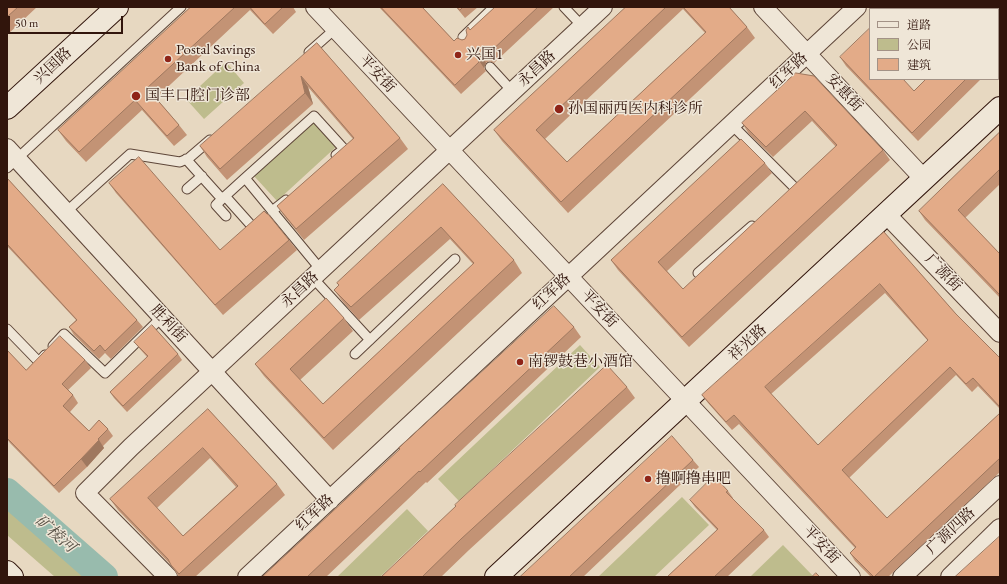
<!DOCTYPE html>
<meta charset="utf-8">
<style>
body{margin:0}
#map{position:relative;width:1007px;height:584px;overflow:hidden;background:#e7d8c1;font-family:"EB Garamond","Noto Serif SC",serif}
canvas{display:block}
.frame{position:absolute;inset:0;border:8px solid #31150c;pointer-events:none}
.legend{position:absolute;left:869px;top:8px;width:130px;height:72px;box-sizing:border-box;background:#efe6d7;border:1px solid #a39286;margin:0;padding:5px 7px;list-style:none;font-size:12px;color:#31150c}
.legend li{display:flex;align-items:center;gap:8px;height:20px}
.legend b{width:20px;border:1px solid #a39286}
.scale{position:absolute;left:8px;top:16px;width:115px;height:18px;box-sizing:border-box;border:2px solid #31150c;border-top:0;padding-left:5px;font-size:12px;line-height:14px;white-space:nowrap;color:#31150c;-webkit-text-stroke:3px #efe6d7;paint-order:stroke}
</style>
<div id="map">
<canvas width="1007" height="584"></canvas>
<div class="frame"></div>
<ul class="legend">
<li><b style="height:5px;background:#efe6d7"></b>道路</li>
<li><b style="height:11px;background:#bebc8d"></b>公园</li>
<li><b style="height:11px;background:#e3ab88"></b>建筑</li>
</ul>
<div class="scale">50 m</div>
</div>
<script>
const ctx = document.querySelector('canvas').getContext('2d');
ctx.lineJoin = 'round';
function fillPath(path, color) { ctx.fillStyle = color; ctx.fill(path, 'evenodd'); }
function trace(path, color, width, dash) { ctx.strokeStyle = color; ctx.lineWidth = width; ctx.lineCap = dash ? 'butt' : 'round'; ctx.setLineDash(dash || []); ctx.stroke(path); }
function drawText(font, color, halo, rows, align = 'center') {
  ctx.font = font + ' "EB Garamond","Noto Serif SC",serif'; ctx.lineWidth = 3; ctx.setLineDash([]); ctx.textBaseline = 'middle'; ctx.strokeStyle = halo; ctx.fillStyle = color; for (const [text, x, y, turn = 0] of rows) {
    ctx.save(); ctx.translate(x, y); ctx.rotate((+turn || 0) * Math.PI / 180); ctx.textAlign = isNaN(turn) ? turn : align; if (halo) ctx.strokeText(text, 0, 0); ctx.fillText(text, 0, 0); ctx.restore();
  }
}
fillPath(new Path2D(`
 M226,62L244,83L204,119L186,99Z
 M314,121L337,146L277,201L254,176Z
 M580,345L600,367L459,501L438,479Z
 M682,497L709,525L654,577H598Z
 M7,508L85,577H55L7,535Z
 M407,509L428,531L380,577H337Z
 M783,545L814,577H750Z`), '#bebc8d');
trace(new Path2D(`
 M7,492L104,577`), '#98bbad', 28);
const lane = new Path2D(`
 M564,7L582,26
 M468,43L463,37L494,7
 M309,52L335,29
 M490,67L512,91
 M731,124L798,191L801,187
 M186,159L222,199L245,178
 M7,168L181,7
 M187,189L202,176
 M225,196L250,224
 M222,199L216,205L226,216
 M272,211L286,200
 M66,212L130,154L180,162L189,158L210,140
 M321,270L245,178L314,116L344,149L336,155
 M698,273L752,226
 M313,278L370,340
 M7,329L39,362L45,355
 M53,346L64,334L105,373L162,317
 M355,354L455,259`);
const street = new Path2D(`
 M315,7L851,577
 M763,7L924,179
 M7,148L330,500
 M886,214L1000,333
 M168,577L85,493L131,447L603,7
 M247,577L857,7
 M902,577L1000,485
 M950,577L1000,528`);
const secondary = new Path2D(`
 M7,108L117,7
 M7,572L12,577
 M496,577L1000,108`);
trace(lane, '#5e4639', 11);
trace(street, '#5e4639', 20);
trace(secondary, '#31150c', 24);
trace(lane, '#efe6d7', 9);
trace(street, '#efe6d7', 18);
trace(secondary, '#efe6d7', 22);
fillPath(new Path2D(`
 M7,7H37L7,35Z
 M191,7H293L296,12L273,34L250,10L156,98L179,125L187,135L174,146L142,110L86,162L66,141L58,130Z
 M379,7H422L454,41L465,39L470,30L495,7H554L494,63L489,61L486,63L484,68L486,71L461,94Z
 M456,7H478L465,18Z
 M626,7H729L747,27L755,38L568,213L502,141L494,130ZM683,9L705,33L567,162L545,139Z
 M892,7H960L958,9H890Z
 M1000,7V60L998,62V9Z
 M317,43L400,138L408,149L304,240L285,217L277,206L353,139L308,87L313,104L227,180L207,157L200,146Z
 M840,57L870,79L914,91L926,79H981L918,141L846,66Z
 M796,73L883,150L890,160L689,347L618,270L611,260L765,163L772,173L667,271L683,289L836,147L812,121L773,157L749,134L742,123Z
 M1000,132V184L965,218L1000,254V298L925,220L919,211Z
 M7,178L137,320L143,327L111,359L105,353L99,359L74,335L69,327L76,320L7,246Z
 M109,183L220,250L289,240L297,250L223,315L116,193Z
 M443,184L514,260L522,273L333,450L264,376L255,364L344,318L353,331L300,380L323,404L473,264L450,239L359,320L343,302L334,290L339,286L337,283Z
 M884,232L956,314L1000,358V409L978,386L972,392L956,375L849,478L887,518L1000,413V472L888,577H871L855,561L850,553L855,548L739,424L732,430L708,403L702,395ZM885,293L928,341L818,445L771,394Z
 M574,327L581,337L427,483L426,482L326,577H262Z
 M134,342L178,354L182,360L127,412L114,398L110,392L147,357L139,348Z
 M7,350L26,370L85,360L91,368L68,390L73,395L78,403L70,412L89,431L108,429L113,436L103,446L104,448L87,467L59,493L10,443L7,439Z
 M627,387L635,398L469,550L441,577H381Z
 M208,409L277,484L285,495L195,577H179L171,565L118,510L110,499ZM210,458L236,487L183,536L157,508Z
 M693,460L699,467L583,577H520Z
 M728,491L733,498V499L764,530L769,537L727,577H667L717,530L695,507L690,500Z`), '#c39375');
fillPath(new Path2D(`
 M479,54L486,63L484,68L486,71L478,59Z
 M301,76L308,87L313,104L305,93Z
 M99,440L104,448L87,467L81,459Z`), '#9f785f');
const building = new Path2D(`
 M7,7H18L7,17Z
 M191,7H235L147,88L179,125L167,136L135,100L79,152L58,130Z
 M250,7H283L265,24Z
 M381,7H422L454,41L457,38L462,40L465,39L467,35L466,30L468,27L470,30L495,7H538L488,54L483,52L479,54L478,59L479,62L455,85Z
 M457,7H463L460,10Z
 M626,7H666L536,130L567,162L706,32L683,7H729L747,27L561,202L494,130Z
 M892,7H945L943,9H890Z
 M1000,7V46L998,48V9Z
 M870,28V79H903L914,91L926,79H966L912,133L840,57Z
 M317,43L400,138L296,229L277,206L354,138L301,76L305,93L220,169L200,146Z
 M796,73L814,76L883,150L682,337L611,260L741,139L765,163L658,262L683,289L837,145L805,111L766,147L742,123Z
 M1000,132V169L958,210L1000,254V295L919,211Z
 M139,157L220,250L264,211L267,214H268L289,240L215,305L109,183Z
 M7,178L137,320L105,351L100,345L94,351L69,327L77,320L7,244Z
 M443,184L514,260L324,438L255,364L326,298L344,318L290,369L323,404L474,263L441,227L351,307L334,290L339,285L337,283Z
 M884,232L956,314L1000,358V407L973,378L966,384L950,367L842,470L887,518L1000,413V458L874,577L850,553L856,547L734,415L726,422L702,395ZM880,284L928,340L818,445L765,387Z
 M554,306L574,327L420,472L419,471L307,577H262L400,449L399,448Z
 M152,325L178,354L123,406L110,392L148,356L134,342Z
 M60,336L85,360L62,384L73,395L63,406L89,431L99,420L108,429L98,439L99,440L81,459L54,486L7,438V350L26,370Z
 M607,365L627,387L461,539L422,577H381L456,506L455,505Z
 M208,409L277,484L179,574L171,565L168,559L110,499ZM203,448L238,486L183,536L148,498Z
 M672,436L693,460L569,577H520Z
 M714,476L728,491L726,492L764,530L714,577H667L718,529L690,500Z
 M1000,536V577H955Z
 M816,573L820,577H812Z`);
fillPath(building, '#e3ab88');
trace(building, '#9f785f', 1);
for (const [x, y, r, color] of [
 [458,55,4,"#8f2418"],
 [168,59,4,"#8f2418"],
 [136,96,5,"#8f2418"],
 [559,109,5,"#8f2418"],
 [520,362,4,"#8f2418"],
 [648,479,4,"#8f2418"]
]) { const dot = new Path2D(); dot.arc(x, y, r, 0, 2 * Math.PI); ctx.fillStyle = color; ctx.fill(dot); trace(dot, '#efe6d7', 1.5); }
drawText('15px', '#31150c', '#efe6d7', [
 ["Postal Savings",176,50],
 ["Bank of China",176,67],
 ["兴国1",466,55],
 ["国丰口腔门诊部",145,96],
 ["孙国丽西医内科诊所",568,109],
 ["南锣鼓巷小酒馆",528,362],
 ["撸啊撸串吧",656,479]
], 'left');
drawText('15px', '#31150c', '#efe6d7', [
 ["兴国路",53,66,-43],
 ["永昌路",537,69,-43],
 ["红军路",789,71,-43],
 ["平安街",377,74,47],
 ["安惠街",844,93,47],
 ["广源街",943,273,46],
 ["永昌路",300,290,-43],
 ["红军路",552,292,-43],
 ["平安街",599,309,47],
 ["胜利街",168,324,47],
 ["祥光路",748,343,-43],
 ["红军路",315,513,-43],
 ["广源四路",951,531,-43],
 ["平安街",821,545,47]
]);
drawText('italic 16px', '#554f44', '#efe6d7', [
 ["矿棱河",55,534,41]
]);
</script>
